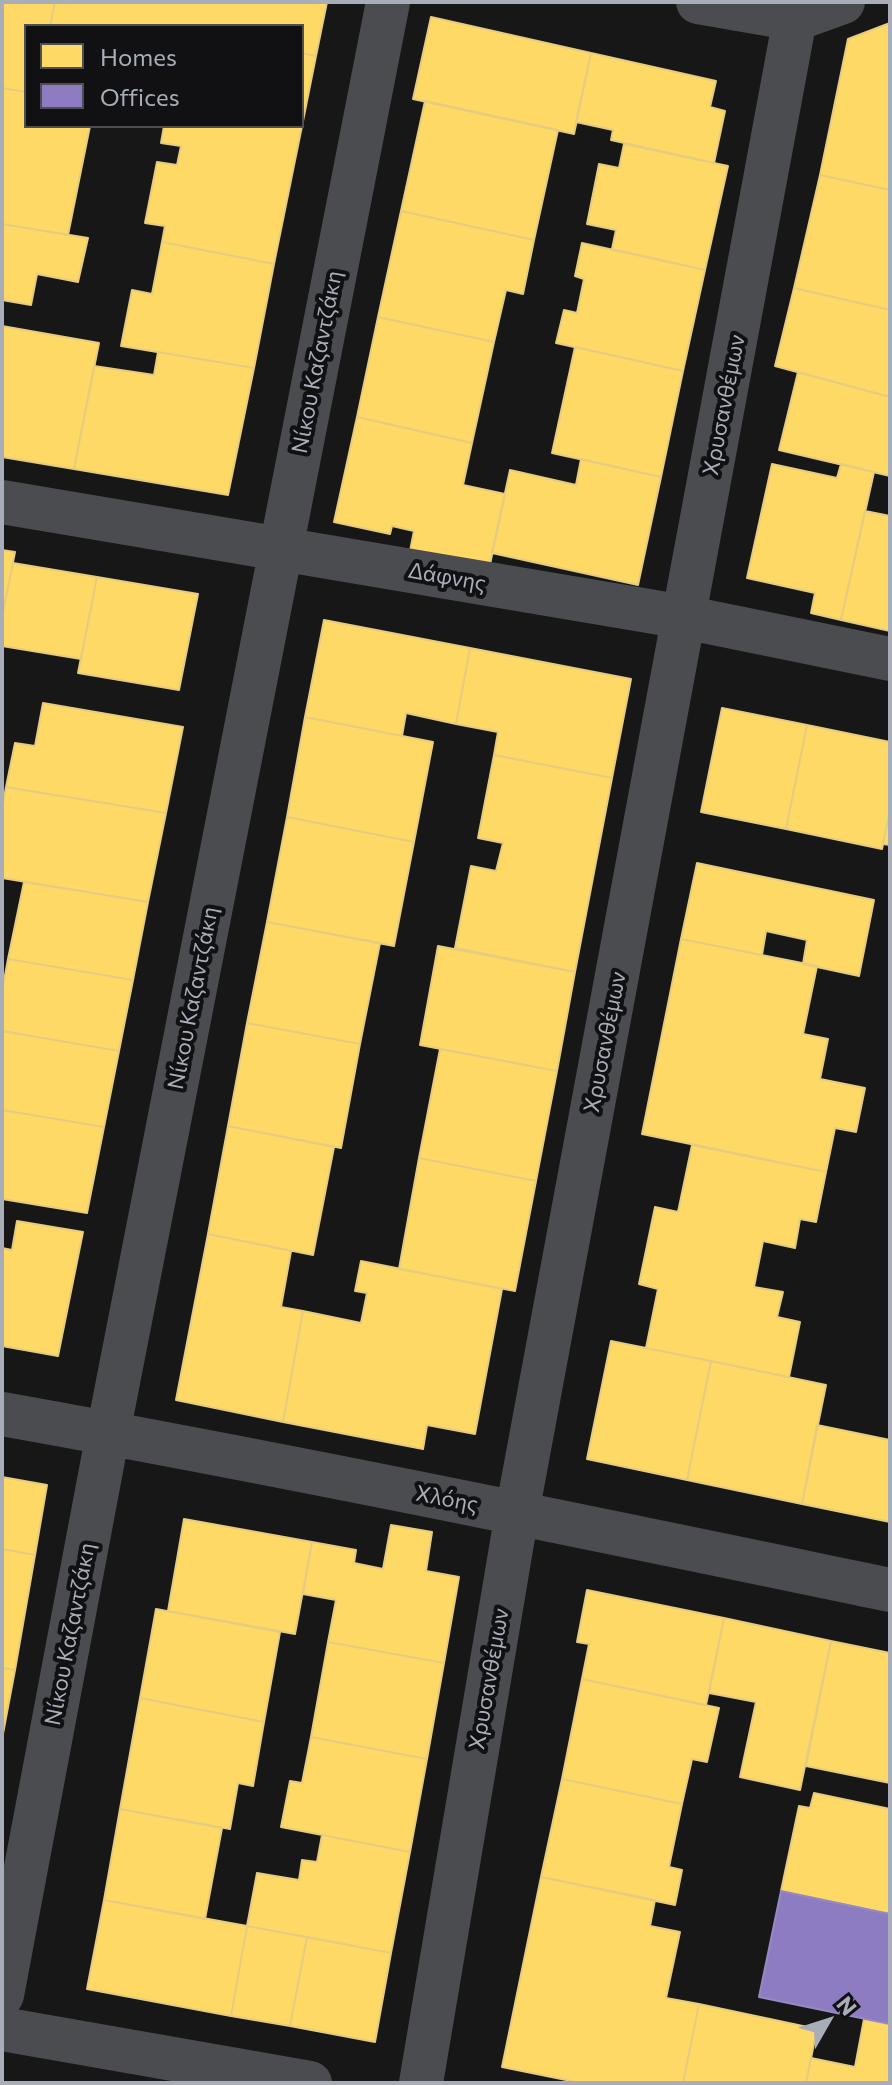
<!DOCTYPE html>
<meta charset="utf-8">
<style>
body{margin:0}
#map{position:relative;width:892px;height:2085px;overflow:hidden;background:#171717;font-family:Commissioner,sans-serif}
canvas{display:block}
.frame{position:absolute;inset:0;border:4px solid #a8adb8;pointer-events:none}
.legend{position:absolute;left:24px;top:24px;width:280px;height:104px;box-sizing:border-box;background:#111113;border:2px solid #4d4f55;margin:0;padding:10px 14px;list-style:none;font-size:24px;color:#a8adb8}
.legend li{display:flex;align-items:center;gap:16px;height:40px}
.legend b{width:40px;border:2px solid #4d4f55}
.north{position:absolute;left:788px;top:1981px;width:80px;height:80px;-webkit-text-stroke:6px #111113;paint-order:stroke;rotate:51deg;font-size:22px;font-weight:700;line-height:32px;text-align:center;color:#a8adb8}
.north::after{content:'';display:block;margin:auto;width:28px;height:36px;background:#a8adb8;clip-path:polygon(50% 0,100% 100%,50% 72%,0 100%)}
</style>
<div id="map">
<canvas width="892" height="2085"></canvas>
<div class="frame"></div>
<ul class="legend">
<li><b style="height:22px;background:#ffd966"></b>Homes</li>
<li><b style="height:22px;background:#8e7cc3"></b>Offices</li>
</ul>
<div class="north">N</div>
</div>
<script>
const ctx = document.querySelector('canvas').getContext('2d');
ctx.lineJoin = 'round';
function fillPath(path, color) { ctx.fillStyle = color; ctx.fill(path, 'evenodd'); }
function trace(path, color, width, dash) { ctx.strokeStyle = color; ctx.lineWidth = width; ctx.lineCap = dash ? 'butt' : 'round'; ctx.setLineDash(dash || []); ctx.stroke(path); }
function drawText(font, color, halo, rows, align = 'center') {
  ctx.font = font + ' Commissioner,sans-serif'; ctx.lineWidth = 8; ctx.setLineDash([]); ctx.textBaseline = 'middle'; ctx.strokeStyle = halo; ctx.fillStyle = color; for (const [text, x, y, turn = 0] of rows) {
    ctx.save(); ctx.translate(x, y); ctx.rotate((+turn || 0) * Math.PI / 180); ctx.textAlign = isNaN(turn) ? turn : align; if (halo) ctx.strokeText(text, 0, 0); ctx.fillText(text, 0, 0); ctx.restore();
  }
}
const homes = new Path2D(`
 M2,2H55L50,26H26V92L2,88Z
 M55,2H327L316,56L302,53V26H50Z
 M431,17L591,53L574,134L413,99Z
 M890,23V190L820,175L848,39Z
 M302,53L316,56L302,126Z
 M591,53L716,81L710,107L725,111L714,163L611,140L613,130L576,122Z
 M2,88L26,92V126H90L68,235L2,224Z
 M425,101L558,130L534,240L401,211Z
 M164,126H302L274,264L162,242L165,226L145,223L157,162L177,165L181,146L161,143Z
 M624,144L728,166L705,270L612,249L616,230L587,224L599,164L619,168Z
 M820,175L890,190V310L794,288Z
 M401,211L534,240L523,294L506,290L494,342L378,317Z
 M2,224L88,238L78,282L37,274L31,305L2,300Z
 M162,242L274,264L254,368L121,346L132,290L152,294Z
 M582,243L705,270L683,371L556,343L564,310L577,313L584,279L575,276Z
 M794,288L890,310V397L775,366Z
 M378,317L494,342L472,443L357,417Z
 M2,326L99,343L74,469L2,457Z
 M575,347L683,371L661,477L552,453Z
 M158,352L254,368L228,495L74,469L94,366L154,375Z
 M798,372L890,397V476L779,450Z
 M357,417L472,443L463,485L505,494L489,569L410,551L414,531L392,526L390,534L334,522Z
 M581,459L661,477L638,585L492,553L510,470L576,485Z
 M772,464L837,478L841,464L874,472L841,620L811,613L815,593L747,578Z
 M865,511L890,516V631L841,620Z
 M2,550L15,552L2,617Z
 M13,563L97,577L81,659L2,646V617Z
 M97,577L198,594L179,690L78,673Z
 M324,620L470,648L456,724L406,713L402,736L305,717Z
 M470,648L631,679L612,778L494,755L498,732L456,724Z
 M43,703L183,727L166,813L6,787L15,743L35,746Z
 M722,708L807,725L786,829L701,812Z
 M305,717L433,742L414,842L287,817Z
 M807,725L890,742V809L882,849L786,829Z
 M494,755L612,778L575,972L455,948L471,866L496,871L503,843L478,838Z
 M6,787L166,813L148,902L2,878V810Z
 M890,809V845L883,844Z
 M287,817L414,842L394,946L267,922Z
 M697,863L874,900L859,976L803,964L807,940L766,931L762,955L681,939Z
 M24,882L148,902L133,980L8,959Z
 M267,922L380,943L360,1044L247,1023Z
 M681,939L817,966L803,1034L828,1039L820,1079L865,1088L856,1132L835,1128L826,1172L642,1134Z
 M438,946L575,972L557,1071L420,1045Z
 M8,959L133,980L119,1051L2,1031V992Z
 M247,1023L360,1044L341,1148L228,1126Z
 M2,1031L119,1051L104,1127L2,1110Z
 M440,1049L557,1071L536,1181L419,1158Z
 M2,1110L104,1127L87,1213L2,1199Z
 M228,1126L334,1147L313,1255L208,1234Z
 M692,1145L826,1172L816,1222L800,1219L795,1248L763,1241L754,1287L783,1292L777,1317L800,1322L789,1377L646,1348L658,1289L639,1284L655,1207L678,1212Z
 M419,1158L536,1181L515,1291L399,1269Z
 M17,1221L83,1232L58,1356L2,1346V1248L12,1250Z
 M208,1234L291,1251L281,1307L303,1311L283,1422L176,1400Z
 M361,1261L502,1289L475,1434L427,1425L423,1449L283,1422L303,1311L361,1323L367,1293L355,1291Z
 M611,1341L711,1361L687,1480L587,1459Z
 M711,1361L826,1385L802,1504L687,1480Z
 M817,1425L890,1440V1522L802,1504Z
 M2,1477L47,1485L35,1555L2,1549Z
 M184,1519L312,1542L295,1634L168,1611Z
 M391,1525L432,1532L426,1571L459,1577L444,1663L328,1642L336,1600L303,1594L312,1542L356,1550L354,1563L383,1569Z
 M2,1549L35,1555L15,1670L2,1668Z
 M587,1590L724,1618L706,1705L582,1679L589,1644L577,1642Z
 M156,1609L280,1632L264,1722L140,1698Z
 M724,1618L831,1641L800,1790L740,1777L756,1702L709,1693Z
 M831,1641L890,1653V1783L806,1766Z
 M328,1642L444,1663L427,1759L311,1737Z
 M2,1668L15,1670L2,1739Z
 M582,1679L719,1708L707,1762L692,1759L682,1804L562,1779Z
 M140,1698L264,1722L253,1786L238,1783L230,1829L120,1809Z
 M311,1737L427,1759L410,1852L281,1827L290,1781L302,1783Z
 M562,1779L682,1804L669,1867L682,1870L675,1905L541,1877Z
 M814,1793L890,1809V1914L781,1891L799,1806L810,1808Z
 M120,1809L222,1828L205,1919L104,1900Z
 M322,1835L410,1852L391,1953L247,1926L257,1873L299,1880L302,1860L317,1862Z
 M541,1877L655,1900L650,1926L680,1932L666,1998L699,2004L683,2083H581L502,2067Z
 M104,1900L247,1926L231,2016L87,1989Z
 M247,1926L307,1937L290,2026L231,2016Z
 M307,1937L391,1953L375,2042L290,2026Z
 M699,2004L817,2029L806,2083H683Z
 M864,2019L890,2024V2083H806L811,2058L855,2067Z`);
fillPath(homes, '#ffd966');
trace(homes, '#e5cc7f', 2);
const offices = new Path2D(`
 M781,1891L890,1914V2024L759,1997Z`);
fillPath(offices, '#8e7cc3');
trace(offices, '#968bc0', 2);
trace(new Path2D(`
 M698,2L796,19L843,2
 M2,502L684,617L890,659
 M2,1414C299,1467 595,1529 890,1590
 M2,1995L108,1433L388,2
 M2,2029L310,2083
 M421,2083L517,1513L798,2`), '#4b4c50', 44);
drawText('22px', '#a8adb8', '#111113', [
 ["Νίκου Καζαντζάκη",317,362,-79],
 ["Χρυσανθέμων",724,405,-79],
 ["Δάφνης",447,577,10],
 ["Νίκου Καζαντζάκη",193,998,-79],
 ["Χρυσανθέμων",605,1042,-79],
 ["Χλόης",447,1499,11],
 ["Νίκου Καζαντζάκη",70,1634,-79],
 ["Χρυσανθέμων",489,1679,-80]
]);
</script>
